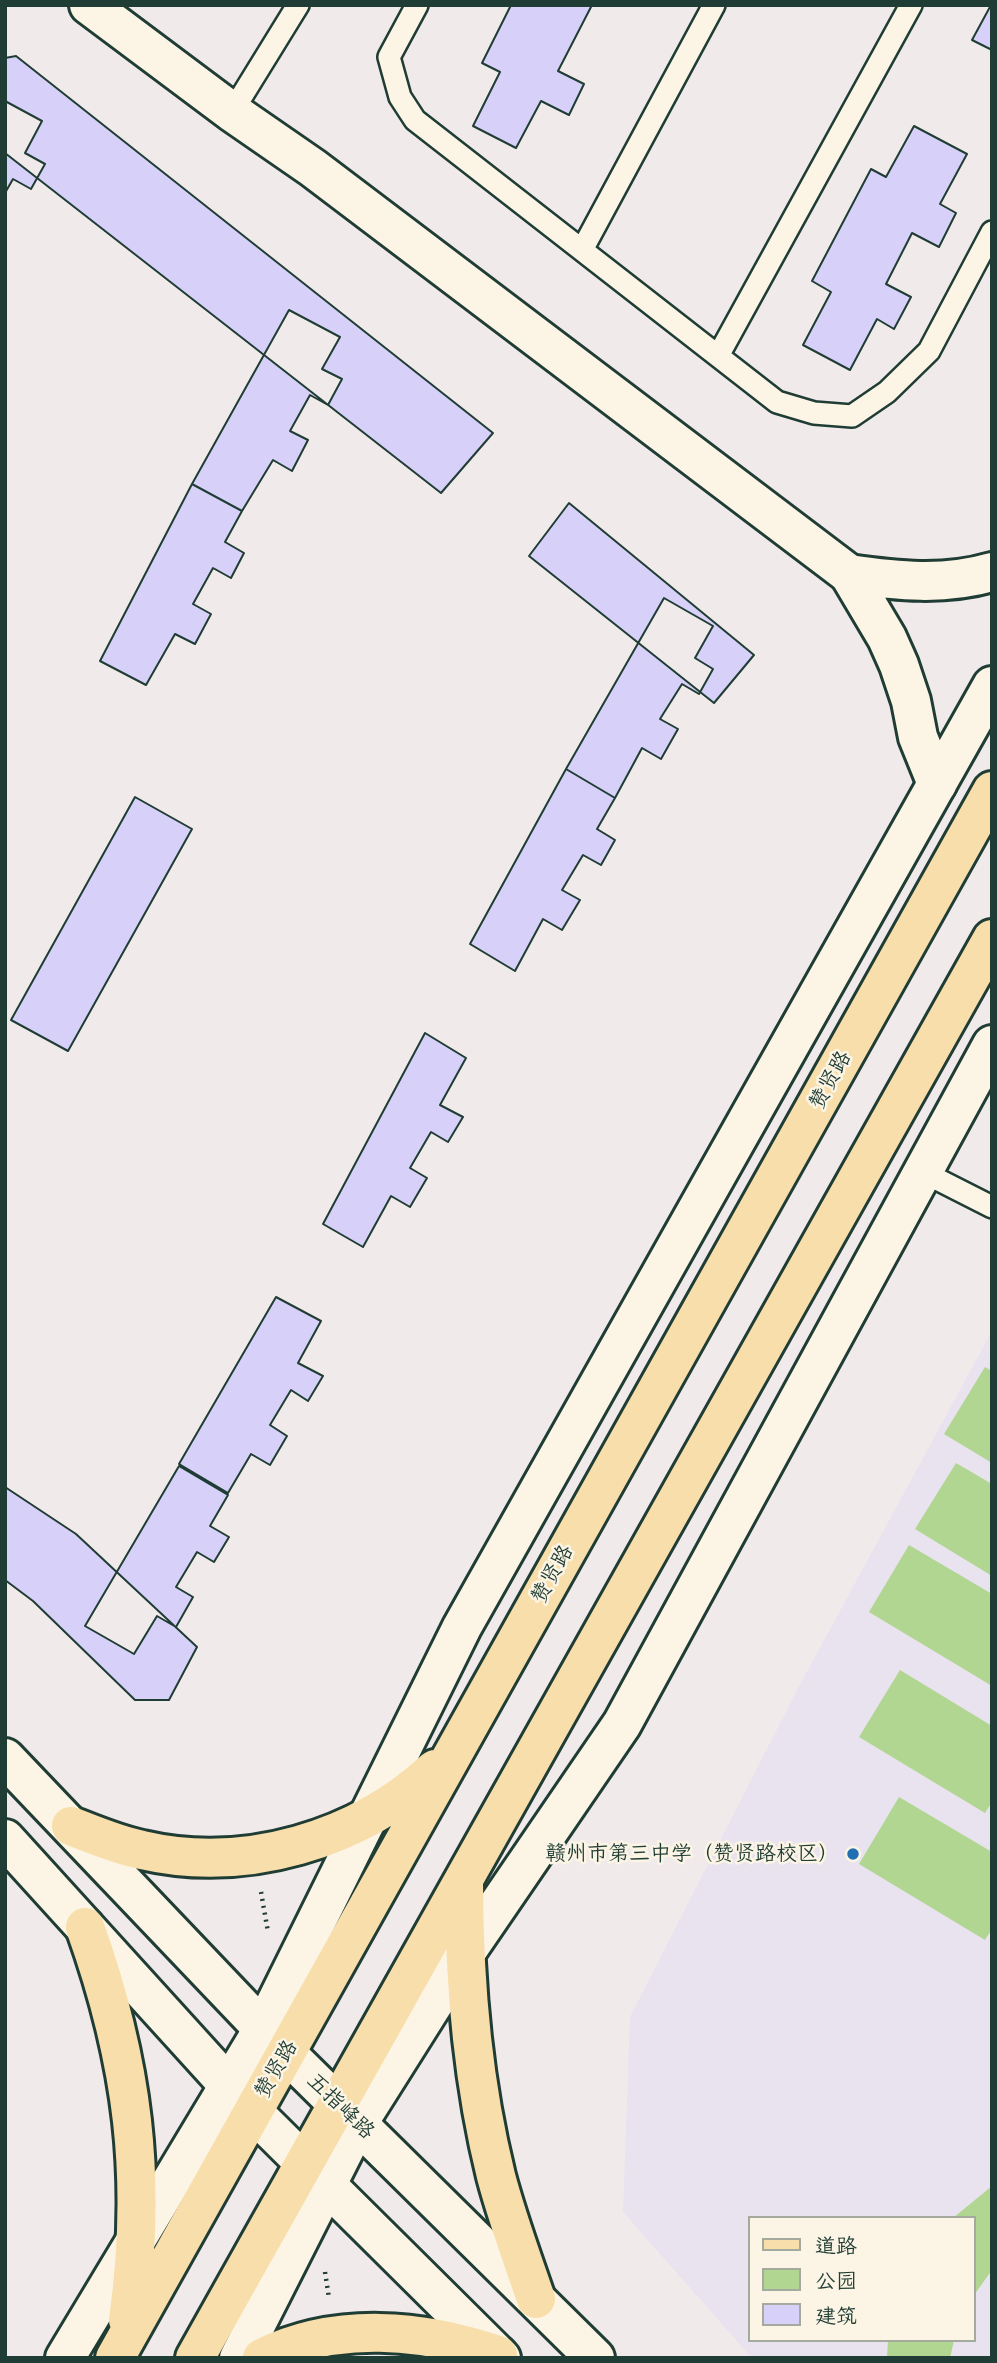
<!DOCTYPE html>
<meta charset="utf-8">
<style>
body{margin:0}
#map{position:relative;width:997px;height:2363px;overflow:hidden;background:#f1eaeb;font-family:Mali,"LXGW WenKai TC",sans-serif}
canvas{display:block}
.frame{position:absolute;inset:0;border:7px solid #1f3d34;pointer-events:none}
.legend{position:absolute;left:748px;top:2216px;width:228px;height:126px;box-sizing:border-box;background:#fcf5e5;border:2px solid #a4ab9e;margin:0;padding:9px 12px;list-style:none;font-size:21px;color:#1f3d34}
.legend li{display:flex;align-items:center;gap:14px;height:35px}
.legend b{width:35px;border:2px solid #a4ab9e}
</style>
<div id="map">
<canvas width="997" height="2363"></canvas>
<div class="frame"></div>
<ul class="legend">
<li><b style="height:9px;background:#f8deab"></b>道路</li>
<li><b style="height:19px;background:#b1d691"></b>公园</li>
<li><b style="height:19px;background:#d7d0f9"></b>建筑</li>
</ul>
</div>
<script>
const ctx = document.querySelector('canvas').getContext('2d');
ctx.lineJoin = 'round';
function fillPath(path, color) { ctx.fillStyle = color; ctx.fill(path, 'evenodd'); }
function trace(path, color, width, dash) { ctx.strokeStyle = color; ctx.lineWidth = width; ctx.lineCap = dash ? 'butt' : 'round'; ctx.setLineDash(dash || []); ctx.stroke(path); }
function drawText(font, color, halo, rows, align = 'center') {
  ctx.font = font + ' Mali,"LXGW WenKai TC",sans-serif'; ctx.lineWidth = 5; ctx.setLineDash([]); ctx.textBaseline = 'middle'; ctx.strokeStyle = halo; ctx.fillStyle = color; for (const [text, x, y, turn = 0] of rows) {
    ctx.save(); ctx.translate(x, y); ctx.rotate((+turn || 0) * Math.PI / 180); ctx.textAlign = isNaN(turn) ? turn : align; if (halo) ctx.strokeText(text, 0, 0); ctx.fillText(text, 0, 0); ctx.restore();
  }
}
fillPath(new Path2D(`
 M992,1331V2358H752L623,2212L630,2017L797,1690ZM750,2218H974V2340H750Z`), '#e9e2ef');
fillPath(new Path2D(`
 M985,1367L992,1371V1463L944,1434Z
 M956,1463L992,1484V1576L915,1529Z
 M909,1545L992,1594V1686L869,1612Z
 M900,1670L992,1726V1802L985,1813L859,1737Z
 M899,1797L992,1852V1929L985,1940L859,1864Z
 M992,2186V2270L974,2295V2218H953Z
 M888,2340H954L950,2358H887Z`), '#b1d691');
const building = new Path2D(`
 M511,5H592L558,71L584,84L569,115L541,101L516,148L473,126L500,72L482,63Z
 M991,5H992V50L972,40Z
 M16,56L493,433L441,493L5,153V58Z
 M5,101L42,121L25,153L45,164L31,189L13,179L5,193Z
 M914,126L967,154L940,204L956,213L939,247L912,233L886,284L911,297L894,329L877,319L850,370L803,345L831,292L812,281L871,169L886,177Z
 M289,310L340,337L322,369L342,379L328,405L310,395L290,431L308,440L292,471L273,460L242,511L192,484Z
 M192,484L242,511L225,542L244,553L231,578L213,568L193,604L211,614L195,644L175,634L146,685L100,661Z
 M569,503L754,655L714,703L529,556Z
 M664,598L713,626L695,658L713,669L699,694L682,684L660,719L678,729L661,759L642,748L615,798L566,769Z
 M566,769L615,798L597,829L615,840L601,865L583,855L562,890L580,900L562,930L543,919L515,971L470,944Z
 M135,797L192,829L68,1051L11,1020Z
 M425,1033L466,1058L440,1105L463,1117L448,1142L431,1132L410,1168L427,1178L410,1207L391,1196L363,1247L323,1224Z
 M276,1297L321,1321L298,1363L323,1376L308,1401L291,1390L270,1425L287,1436L270,1465L251,1454L228,1493L179,1464Z
 M179,1466L228,1495L210,1526L229,1537L214,1562L197,1552L176,1587L193,1597L176,1627L157,1616L134,1654L85,1626Z
 M5,1487L76,1534L197,1647L169,1700H135L33,1601L5,1580Z`);
fillPath(building, '#d7d0f9');
trace(building, '#1f3d34', 2);
const service = new Path2D(`
 M417,5L389,57L400,97L415,120L777,402L814,413L852,416L887,392L929,351L992,232
 M232,112L298,5
 M582,250L714,5
 M718,356L911,5
 M923,1172L992,1207`);
const minor = new Path2D(`
 M849,574L887,638L899,665L911,701L918,737L937,784
 M849,574C897,581 944,586 992,572`);
const tertiary = new Path2D(`
 M89,5L232,112L313,168L849,574
 M65,2358L263,2029L462,1627L992,686
 M239,2358L358,2123L464,1955L622,1724L992,1045`);
const secondary = new Path2D(`
 M5,1758L286,2053L595,2358
 M5,1839L252,2111L501,2358`);
const primary = new Path2D(`
 M71,1826C94,1835 117,1845 142,1850C245,1874 359,1840 435,1769
 M464,1883C464,1982 472,2079 496,2176C507,2218 522,2258 536,2299
 M85,1927C133,2061 148,2179 128,2320
 M115,2358L992,791
 M195,2358L992,939
 M262,2358C336,2321 423,2329 498,2355`);
trace(service, '#1f3d34', 26);
trace(minor, '#1f3d34', 44);
trace(tertiary, '#1f3d34', 44);
trace(secondary, '#1f3d34', 44);
trace(primary, '#1f3d34', 44);
trace(new Path2D(`
 M261,1892L268,1932
 M325,2272L329,2298`), '#1f3d34', 4.5, [2, 5]);
trace(service, '#fcf5e5', 21);
trace(minor, '#fcf5e5', 38);
trace(tertiary, '#fcf5e5', 38);
trace(secondary, '#fcf5e5', 38);
trace(primary, '#f8deab', 38);
for (const [x, y, r, color] of [
 [853,1854,7,"#1f6fb2"]
]) { const dot = new Path2D(); dot.arc(x, y, r, 0, 2 * Math.PI); ctx.fillStyle = color; ctx.fill(dot); trace(dot, '#fcf5e5', 2.5); }
drawText('21px', '#1f3d34', '#fcf5e5', [
 ["赞贤路",830,1080,-61],
 ["赞贤路",552,1574,-61],
 ["赞贤路",276,2069,-60],
 ["五指峰路",341,2106,44]
]);
drawText('21px', '#1f3d34', '#fcf5e5', [
 ["赣州市第三中学（赞贤路校区）",839,1854]
], 'right');
</script>
